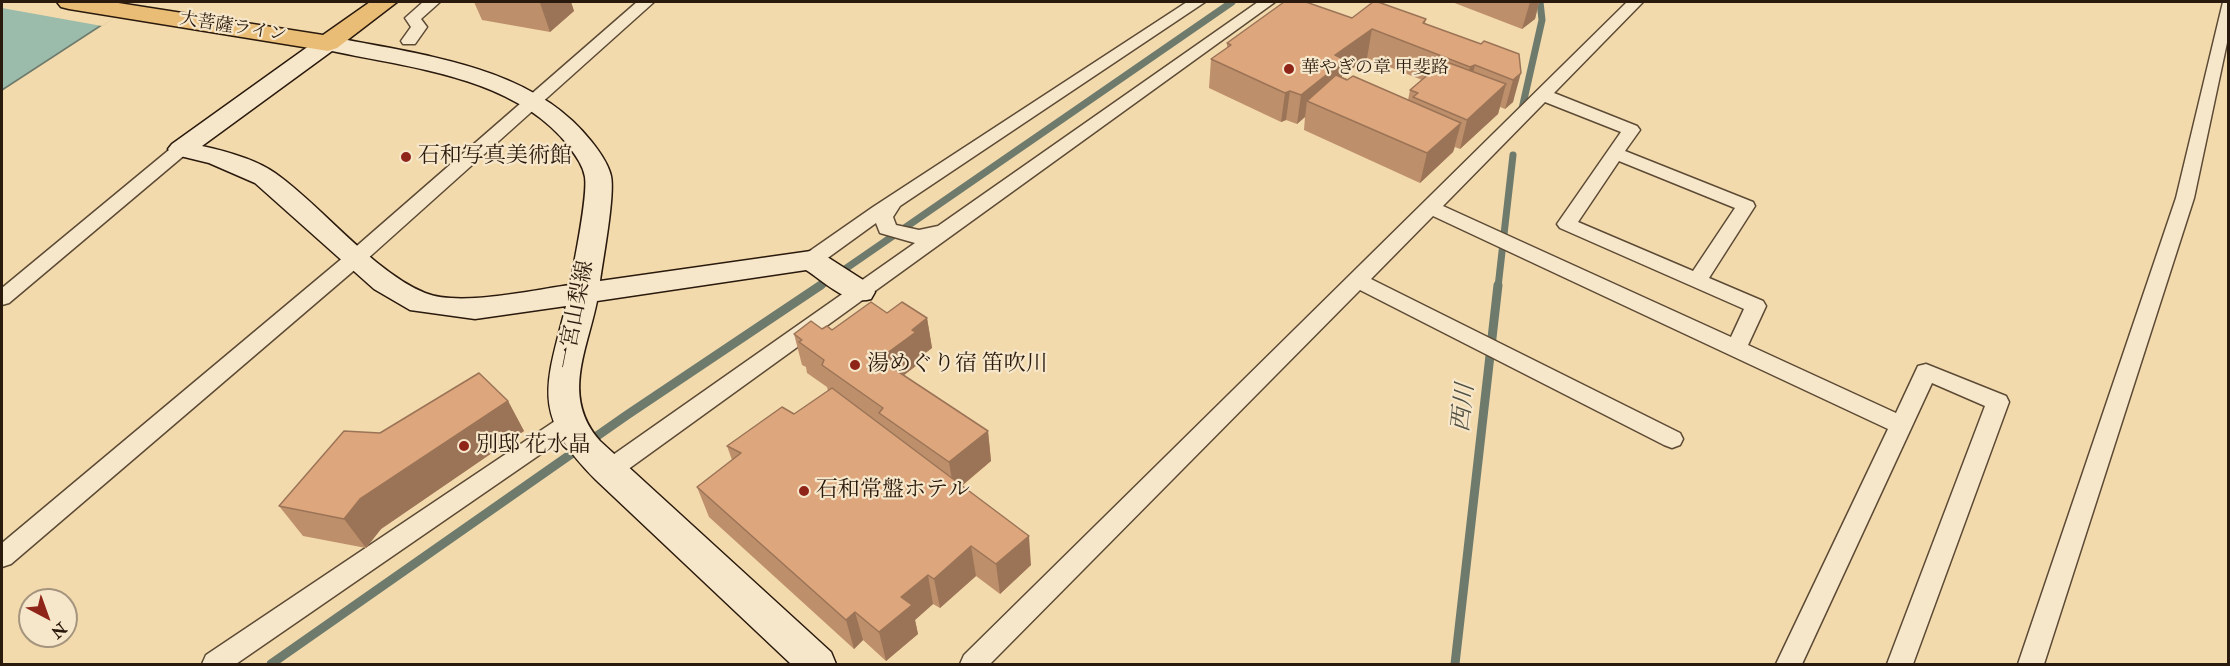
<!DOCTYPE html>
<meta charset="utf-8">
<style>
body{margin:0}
#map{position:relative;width:2230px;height:666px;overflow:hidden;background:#f3daad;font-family:"IM FELL Double Pica",serif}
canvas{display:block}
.frame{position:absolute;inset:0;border:3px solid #2a1a0d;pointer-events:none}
.north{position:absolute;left:18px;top:588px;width:60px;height:60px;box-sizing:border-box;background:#f7e7ca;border:2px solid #a5957e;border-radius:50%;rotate:139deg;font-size:16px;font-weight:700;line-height:24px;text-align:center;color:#2a1a0d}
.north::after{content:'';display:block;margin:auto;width:21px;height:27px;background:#8f2418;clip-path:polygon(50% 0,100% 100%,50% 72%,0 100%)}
</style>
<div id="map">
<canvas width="2230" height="666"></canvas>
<div class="frame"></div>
<div class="north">N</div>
</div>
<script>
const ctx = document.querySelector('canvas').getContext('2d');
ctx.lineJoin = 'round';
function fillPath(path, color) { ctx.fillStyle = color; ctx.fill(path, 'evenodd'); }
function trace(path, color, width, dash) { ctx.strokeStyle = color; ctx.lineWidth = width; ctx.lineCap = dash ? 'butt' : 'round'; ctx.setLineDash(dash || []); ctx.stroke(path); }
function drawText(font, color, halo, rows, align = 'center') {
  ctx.font = font + ' "IM FELL Double Pica","Noto Serif JP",serif'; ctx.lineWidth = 4.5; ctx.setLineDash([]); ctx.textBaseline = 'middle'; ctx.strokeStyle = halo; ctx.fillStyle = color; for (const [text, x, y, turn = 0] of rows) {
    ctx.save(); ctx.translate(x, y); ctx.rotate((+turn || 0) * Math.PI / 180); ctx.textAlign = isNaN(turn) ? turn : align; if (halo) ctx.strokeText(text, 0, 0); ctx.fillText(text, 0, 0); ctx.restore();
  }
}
const water = new Path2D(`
 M2,2H137L2,90Z`);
fillPath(water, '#9bbbab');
trace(water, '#6e7b6c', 1.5);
fillPath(new Path2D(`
 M2,2H140L102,26L2,8Z`), '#f3daad');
trace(new Path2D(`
 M1521,113L1542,20L1540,2
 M819,287L1232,2
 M1498,287L1513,155`), '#6e7b6c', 7);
trace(new Path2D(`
 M271,664L627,415L821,285
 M1455,664L1498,285`), '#6e7b6c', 9);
const street = new Path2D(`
 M423,2H440L421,19L427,27L415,44H403L401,41L411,27L405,18Z
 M637,2H654L365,261L11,564L2,567V543L351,251Z
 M1187,2H1205L900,206L893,217L896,225L919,230L938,226L1258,2H1275L616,478L608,480L600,478L596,471L600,464L915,243L880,233L876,223L818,265H804L801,260L804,255L873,207Z
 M1627,2H1643L1554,93L1637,126L1640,130L1625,151L1753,202L1755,206L1709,278L1763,301L1766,306L1748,345L1896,413L1918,366L1926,364L2006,396L2009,402L1913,664H1887L1985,406L1932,383L1802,664H1776L1888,429L1433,216L1371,279L1680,433L1683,439L1680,445L1672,448L1664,445L1360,290L990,664H960L964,655ZM1545,102L1621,132L1557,224L1560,228L1744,309L1731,337L1443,206ZM1619,161L1735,208L1693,271L1578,222Z
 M2223,2H2228V38L2194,198L2044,664H2018L2176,198Z
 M181,144L190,149L187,153L9,303L2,305V288L175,145Z
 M569,414L577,417L580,423L577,429L236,664H202L206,655L561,417Z`);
const secondary = new Path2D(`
 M328,36C417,55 531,64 591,141C599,151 608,163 611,176C615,195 603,259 600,281L811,251L821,253L871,285L875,292L871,299C848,306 825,282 806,270L597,301C587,351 561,397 600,441L831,652L836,664H791L596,480C531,414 545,388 566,306L475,319L410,310L374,289L255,183L209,163L172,154L168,149L172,144L320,38ZM332,51C411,68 514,77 568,145C575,155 583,165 585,177C588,197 574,262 570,285C533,290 459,307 425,293C372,271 322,206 275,173C255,159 225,151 202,146Z`);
const highway = new Path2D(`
 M57,2H112L323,35L370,2H397L337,48L328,51L69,9L61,7Z`);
trace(street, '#5c4a35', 3);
trace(secondary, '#2a1a0d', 3);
trace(highway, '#2a1a0d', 3);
fillPath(street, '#f7e7ca');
fillPath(secondary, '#f7e7ca');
fillPath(highway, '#eabd76');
fillPath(new Path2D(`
 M474,2H571L574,11L550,32L482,20Z
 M1452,2H1539L1535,19L1522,29Z
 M1426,19L1425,24L1481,44L1519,54L1513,102L1505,109L1500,107L1498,114L1460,149L1455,147L1453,152L1420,183L1304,130L1305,117L1297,124L1286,120L1281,122L1209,88L1211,59L1227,48V43ZM1367,58L1422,80L1410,90L1408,100L1342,77V76Z
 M887,313L927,318L932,348L920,357L921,362L903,375L988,431L991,461L962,486L1031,565L1000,594L976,576L940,608L933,604L915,620L918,634L886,661L863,640L854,649L709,517L697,487L732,460L727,446L794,414L828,391L827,387L807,373L806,367L802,365L794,334L822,329L832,330Z
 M508,401L524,431L381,529L366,548L303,536L279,506L380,433Z`), '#be8f6b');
fillPath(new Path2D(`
 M542,2H571L574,11L550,32L540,3Z
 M1530,2H1539L1535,19L1522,29Z
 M1372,29L1367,58L1342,76L1340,89L1307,101L1305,117L1297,124L1301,95L1335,55Z
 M1475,65L1468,94L1463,96L1470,67Z
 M1521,73L1513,102L1505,109L1513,80Z
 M1506,84L1498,114L1460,149L1467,120Z
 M1290,91L1286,120L1281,122L1285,93Z
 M1461,123L1453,152L1420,183L1427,153Z
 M927,318L932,348L920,357L921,362L885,390L879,359L912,330Z
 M508,401L524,431L381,529L366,548L344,519L360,499Z
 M988,431L991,461L954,492L949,462Z
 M1029,536L1031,565L1000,594L996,564Z
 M971,546L976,576L940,608L934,579Z
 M928,575L933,604L915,620L918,634L886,661L879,632L901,597Z
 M855,612L863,640L854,649L846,620Z`), '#9b7457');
const building = new Path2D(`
 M1284,2H1306L1352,18L1373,2H1378L1426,19L1423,23L1481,44L1484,41L1519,54L1521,73L1513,80L1475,65L1470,67L1372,29L1335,55L1345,60L1301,95L1290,91L1285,93L1211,59L1231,45L1227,43Z
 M1444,61L1506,84L1467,120L1413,97L1418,93L1410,90Z
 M1336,75L1347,80L1353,76L1461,123L1427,153L1307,101Z
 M871,302L887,313L902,302L927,318L912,330L916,332L879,359L988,431L949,462L879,413L883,408L822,365L824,360L799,342L802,340L794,334L811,321L822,329L827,326L832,330Z
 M479,373L508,401L360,499L344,519L279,506L344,431L380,433Z
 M832,388L1029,536L996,564L971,546L934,579L928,575L901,597L912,605L879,632L855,612L846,620L697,487L741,453L727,446L782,407L794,414Z`);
fillPath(building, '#dda67c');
trace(building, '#9b7457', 1.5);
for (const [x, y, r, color] of [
 [1289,69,6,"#8f2418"],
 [406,157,6,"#8f2418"],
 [855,365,6,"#8f2418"],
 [464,446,6,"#8f2418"],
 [804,491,6,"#8f2418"]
]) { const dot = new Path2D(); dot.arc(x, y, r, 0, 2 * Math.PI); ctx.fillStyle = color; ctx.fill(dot); trace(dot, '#f7e7ca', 2); }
drawText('18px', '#2a1a0d', '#f7e7ca', [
 ["大菩薩ライン",233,28,9]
]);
drawText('18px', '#2a1a0d', '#f7e7ca', [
 ["華やぎの章 甲斐路",1301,69]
], 'left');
drawText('22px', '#2a1a0d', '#f7e7ca', [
 ["石和写真美術館",418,157],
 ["湯めぐり宿 笛吹川",867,365],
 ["別邸 花水晶",476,446],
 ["石和常盤ホテル",816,491]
], 'left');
drawText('22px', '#2a1a0d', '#f7e7ca', [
 ["一宮山梨線",577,315,-79]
]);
drawText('italic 24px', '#525244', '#f7e7ca', [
 ["西川",1465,408,-84]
]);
</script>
